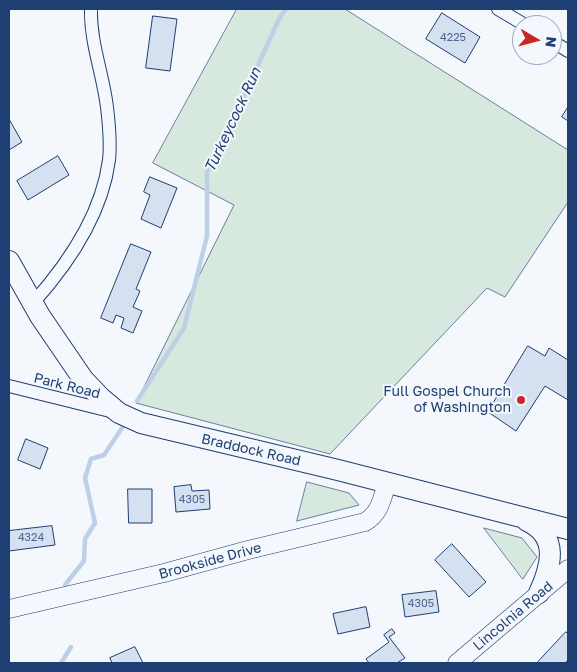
<!DOCTYPE html>
<style>
body{margin:0}
#map{position:relative;width:577px;height:672px;overflow:hidden;background:#f4f7fb;font-family:"Golos Text",sans-serif}
canvas{display:block}
.frame{position:absolute;inset:0;border:10px solid #1d3f73;pointer-events:none}
.north{position:absolute;left:512px;top:15px;width:50px;height:50px;box-sizing:border-box;background:#f4f7fb;border:1px solid #9eadc5;border-radius:50%;rotate:98deg;font-size:14px;font-weight:700;line-height:20px;text-align:center;color:#1d3f73}
.north::after{content:'';display:block;margin:auto;width:18px;height:22px;background:#c62828;clip-path:polygon(50% 0,100% 100%,50% 72%,0 100%)}
</style>
<div id="map">
<canvas width="577" height="672"></canvas>
<div class="frame"></div>
<div class="north">N</div>
</div>
<script>
const ctx = document.querySelector('canvas').getContext('2d');
ctx.lineJoin = 'round';
function fillPath(path, color) { ctx.fillStyle = color; ctx.fill(path, 'evenodd'); }
function trace(path, color, width, dash) { ctx.strokeStyle = color; ctx.lineWidth = width; ctx.lineCap = dash ? 'butt' : 'round'; ctx.setLineDash(dash || []); ctx.stroke(path); }
function drawText(font, color, halo, rows, align = 'center') {
  ctx.font = font + ' "Golos Text",sans-serif'; ctx.lineWidth = 4; ctx.setLineDash([]); ctx.textBaseline = 'middle'; ctx.strokeStyle = halo; ctx.fillStyle = color; for (const [text, x, y, turn = 0] of rows) {
    ctx.save(); ctx.translate(x, y); ctx.rotate((+turn || 0) * Math.PI / 180); ctx.textAlign = isNaN(turn) ? turn : align; if (halo) ctx.strokeText(text, 0, 0); ctx.fillText(text, 0, 0); ctx.restore();
  }
}
const green = new Path2D(`
 M237,9H345L568,150V202L505,297L487,288L330,454L136,403L234,205L153,163Z
 M307,482L349,493L359,505L297,521Z
 M484,528L522,538L537,557L523,579Z`);
fillPath(green, '#d7e8df');
trace(green, '#687fa3', 1);
trace(new Path2D(`
 M137,401L184,328L207,236V172L219,151L279,19L286,9
 M65,585L84,561L85,539L95,523L85,478L91,459L104,455L122,428
 M61,663L71,647`), '#bed0e5', 4.5);
const building = new Path2D(`
 M442,13L480,37L465,63L426,39Z
 M153,16L177,19L170,71L146,68Z
 M568,107V121L562,117Z
 M9,119L22,142L9,150Z
 M58,156L69,175L28,200L17,181Z
 M150,177L177,188L161,228L141,219L150,195L144,192Z
 M131,244L151,252L136,289L140,291L133,307L142,311L133,333L121,328L124,318L116,315L113,323L101,318Z
 M528,346L545,356L549,348L568,360V400L545,386L516,431L488,412Z
 M26,439L48,448L40,469L18,460Z
 M191,485L192,491L209,490L210,509L176,512L174,487Z
 M128,489H152V523H129Z
 M52,526L55,545L9,551V531Z
 M452,544L486,582L469,597L435,560Z
 M436,591L439,612L405,617L402,595Z
 M366,607L370,627L338,634L333,614Z
 M392,629L395,633L389,637L405,658L397,663H369L366,659L389,642L384,635Z
 M566,632L568,634V660L565,663H537Z
 M135,647L143,663H112L110,658Z`);
fillPath(building, '#d5e0f0');
trace(building, '#1d3f73', 1);
const street = new Path2D(`
 M498,9L525,25
 M552,41L568,51
 M33,303C68,264 102,214 109,160C111,143 109,124 107,107C103,74 90,42 91,9
 M9,386L114,412`);
const secondary = new Path2D(`
 M9,609L164,573L248,550L365,522C380,513 382,499 387,483
 M457,663L568,569`);
const primary = new Path2D(`
 M9,261L40,316L83,379L101,398L119,413L141,423L338,470L568,529
 M527,521C560,536 551,567 539,593`);
trace(street, '#1d3f73', 14);
trace(secondary, '#1d3f73', 19);
trace(primary, '#1d3f73', 22);
trace(street, '#f4f7fb', 12);
trace(secondary, '#f4f7fb', 18);
trace(primary, '#f4f7fb', 20);
for (const [x, y, r, color] of [
 [521,400,5,"#c62828"]
]) { const dot = new Path2D(); dot.arc(x, y, r, 0, 2 * Math.PI); ctx.fillStyle = color; ctx.fill(dot); trace(dot, '#f4f7fb', 2); }
drawText('11px', '#4b6792', null, [
 ["4225",453,38],
 ["4305",192,500],
 ["4324",31,538],
 ["4305",421,604]
]);
drawText('14px', '#1d3f73', '#f4f7fb', [
 ["Park Road",67,386,14],
 ["Braddock Road",251,450,13],
 ["Brookside Drive",210,561,-15],
 ["Lincolnia Road",513,616,-40]
]);
drawText('14px', '#1d3f73', '#f4f7fb', [
 ["Full Gospel Church",511,392],
 ["of Washington",511,408]
], 'right');
drawText('italic 15px', '#1d3f73', '#f4f7fb', [
 ["Turkeycock Run",233,120,-65]
]);
</script>
